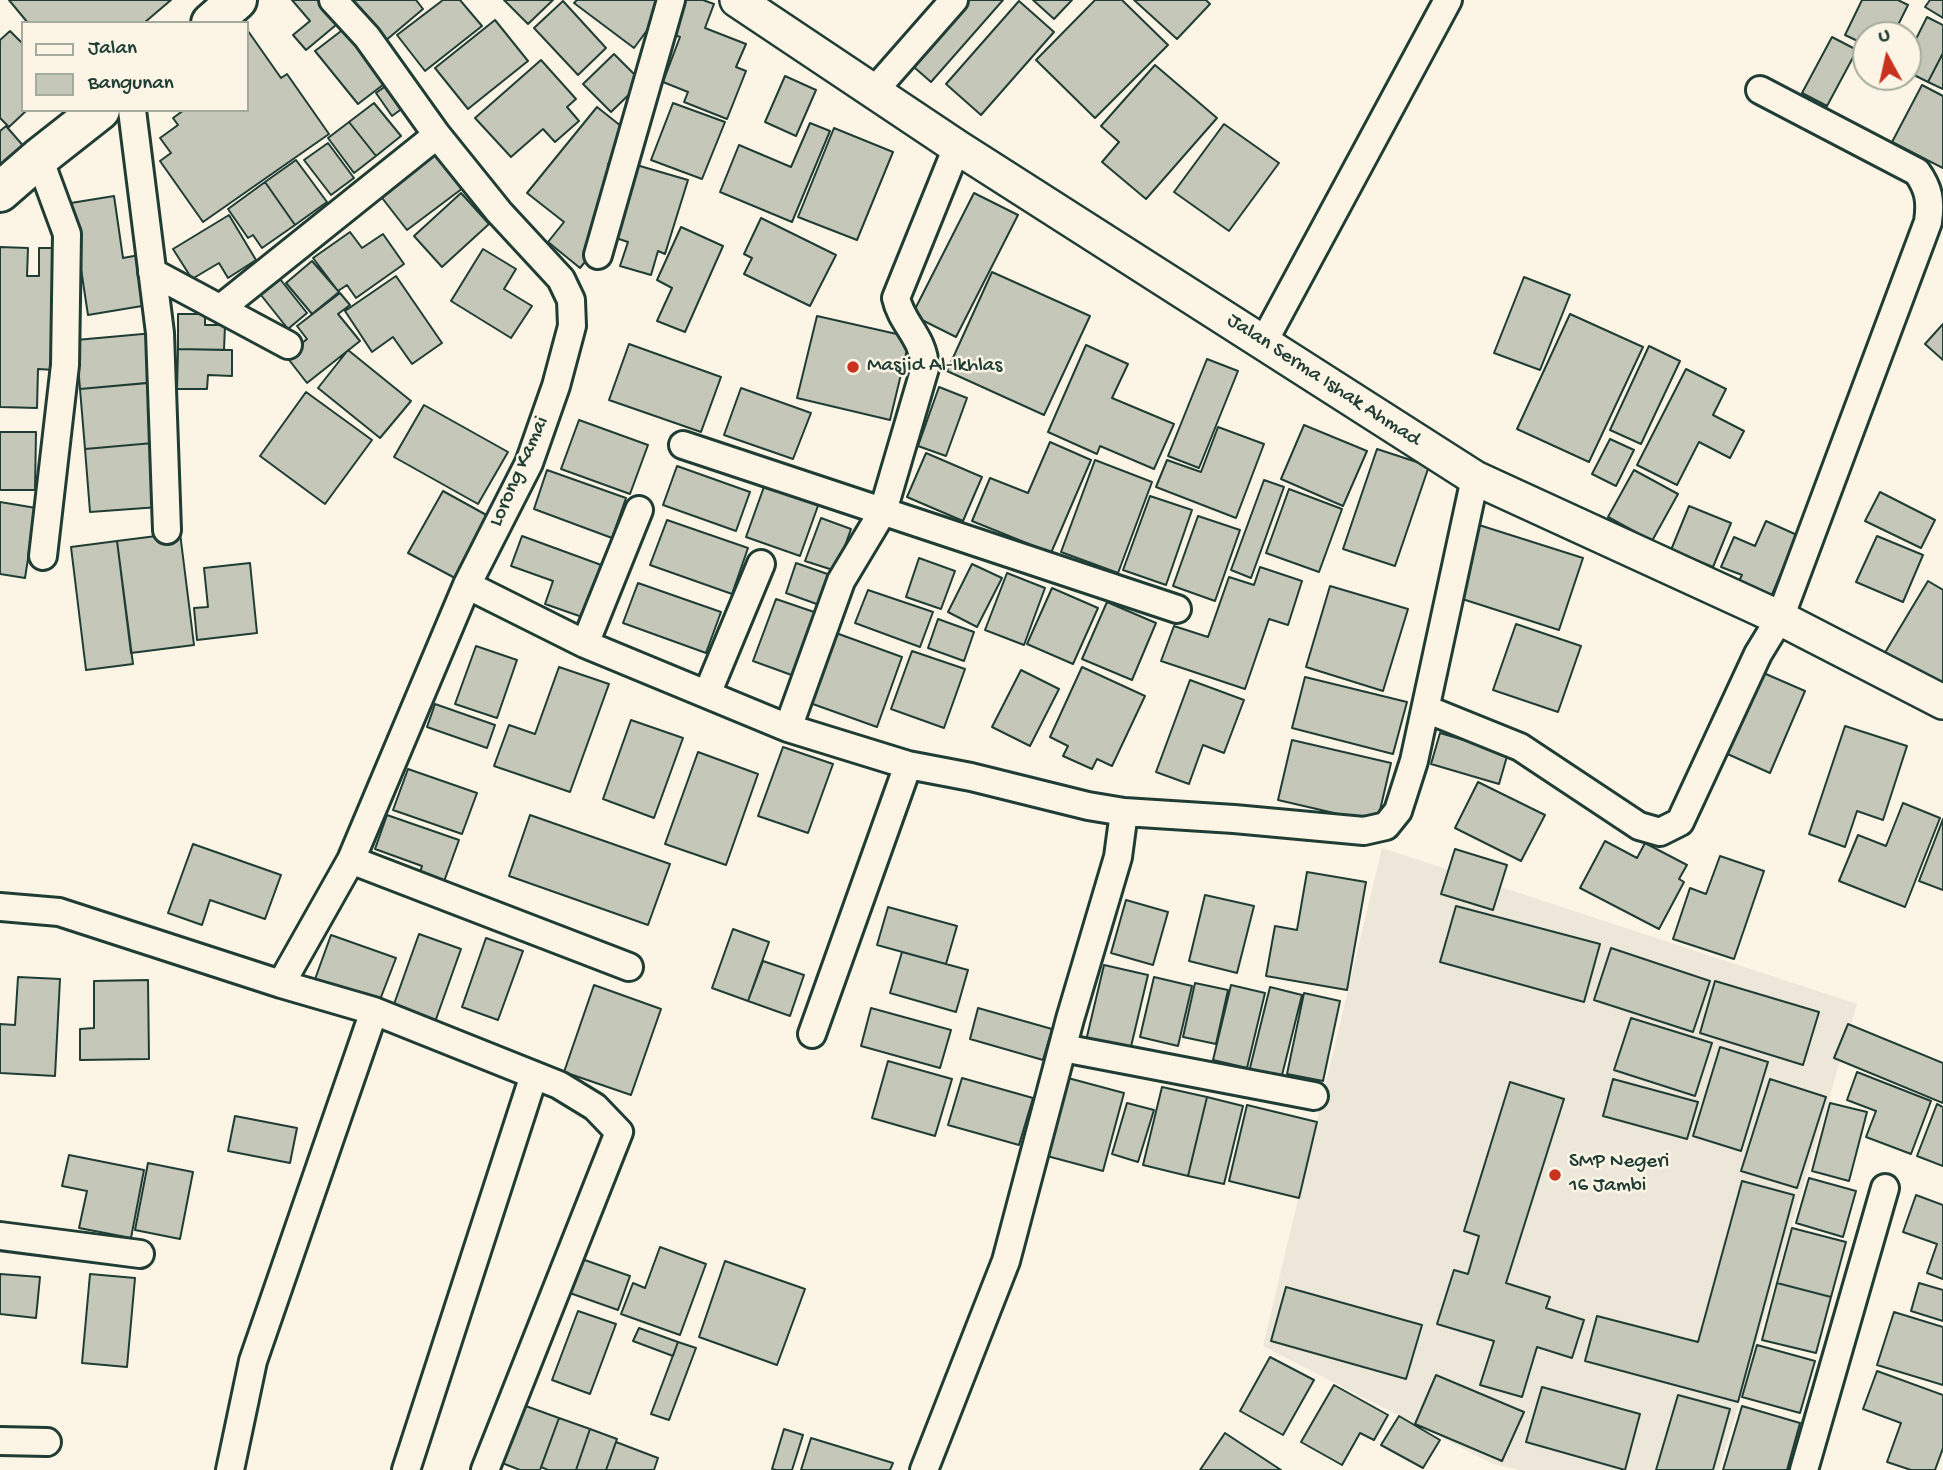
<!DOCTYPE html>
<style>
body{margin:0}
#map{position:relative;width:1943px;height:1470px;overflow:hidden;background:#fcf5e5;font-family:"Gochi Hand",sans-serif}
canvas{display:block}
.legend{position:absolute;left:21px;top:21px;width:228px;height:91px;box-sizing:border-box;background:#fcf5e5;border:2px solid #a4ab9e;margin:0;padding:9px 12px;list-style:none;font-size:21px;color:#1f3d34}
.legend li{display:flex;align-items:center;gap:14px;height:35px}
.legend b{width:35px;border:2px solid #a4ab9e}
.north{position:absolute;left:1852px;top:21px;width:70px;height:70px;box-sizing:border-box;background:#fcf5e5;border:2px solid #a4ab9e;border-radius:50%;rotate:352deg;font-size:19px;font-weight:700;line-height:28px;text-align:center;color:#1f3d34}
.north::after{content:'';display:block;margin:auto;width:24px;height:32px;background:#c8321e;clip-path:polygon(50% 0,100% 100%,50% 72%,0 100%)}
</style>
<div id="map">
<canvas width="1943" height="1470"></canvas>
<ul class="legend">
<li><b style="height:9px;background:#fcf5e5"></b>Jalan</li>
<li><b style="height:19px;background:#c5c7b9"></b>Bangunan</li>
</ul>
<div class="north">U</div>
</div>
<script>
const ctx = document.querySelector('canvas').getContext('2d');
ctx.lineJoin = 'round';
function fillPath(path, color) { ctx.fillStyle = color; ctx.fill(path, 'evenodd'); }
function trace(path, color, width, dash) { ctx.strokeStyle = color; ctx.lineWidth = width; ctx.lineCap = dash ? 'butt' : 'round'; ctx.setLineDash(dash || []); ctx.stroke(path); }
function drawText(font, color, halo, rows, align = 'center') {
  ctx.font = font + ' "Gochi Hand",sans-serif'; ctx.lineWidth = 5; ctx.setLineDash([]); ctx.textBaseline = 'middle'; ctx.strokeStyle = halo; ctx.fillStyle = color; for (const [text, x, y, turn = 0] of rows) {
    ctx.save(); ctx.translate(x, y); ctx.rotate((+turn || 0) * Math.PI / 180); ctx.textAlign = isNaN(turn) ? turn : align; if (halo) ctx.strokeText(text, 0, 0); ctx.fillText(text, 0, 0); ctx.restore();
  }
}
fillPath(new Path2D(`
 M1382,848L1857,1004L1719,1470H1519L1493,1464L1263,1346Z`), '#ece7d8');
const building = new Path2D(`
 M9,0H171L144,23H28Z
 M292,0H325L342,20L306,50L293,35L310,21Z
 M349,0H416L423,9L384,42Z
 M443,0H460L482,26L425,71L397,35Z
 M504,0H553L528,24Z
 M577,0H665L668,2L634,48L574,3Z
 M686,0H703L714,4L705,28L746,44L736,67L746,71L727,119L684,102L688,92L663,82L680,37L672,34Z
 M960,0H1003L931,82L907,61Z
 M1033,0H1072L1054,19Z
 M1095,0H1122L1168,45L1095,118L1036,60Z
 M1134,0H1206L1210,4L1177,39Z
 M1862,0H1898L1908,5L1893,35H1866V45L1845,35Z
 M1930,0H1943V18L1925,7Z
 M563,1L606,48L578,75L534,28Z
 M1019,1L1054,32L981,115L946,84Z
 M1927,17L1943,25V53L1928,82L1908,72V55Z
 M495,20L528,61L468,109L435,68Z
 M345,28L388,81L358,104L315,51Z
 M10,31L23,44V110H27L9,127L0,118V40Z
 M248,31L281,78L287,74L329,134L203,222L160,161L171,153L160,138L178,125L173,118L184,110H247Z
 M1832,37L1857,50L1827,106L1802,93Z
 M1943,53V89L1928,82Z
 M614,54L642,82L611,112L583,84Z
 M541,60L576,99L567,107L579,121L555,142L543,129L511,157L475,118Z
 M1155,65L1217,118L1146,199L1102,162L1119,142L1101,126Z
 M785,76L816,90L796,136L765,122Z
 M394,80L411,102L392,116L376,93Z
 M1922,85L1943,96V168L1892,142Z
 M374,103L401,136L376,156L349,122Z
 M673,103L725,122L702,179L651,160Z
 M597,107L631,134L608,164L620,174L598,246L580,268L548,242L564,222L527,193Z
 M349,122L376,156L354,173L328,138Z
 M810,123L830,131L792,222L720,192L739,145L791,167Z
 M1224,124L1279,163L1229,231L1174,192Z
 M6,126L26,149L0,170V131Z
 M834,128L893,152L857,240L798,217Z
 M328,143L354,178L331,195L304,160Z
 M434,152L463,188L407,230L379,194Z
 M296,160L327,202L295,225L265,182Z
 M633,164L688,180L665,254L658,251L651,275L620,266L628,242L610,236Z
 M265,182L295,225L262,248L253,235L248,238L228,209Z
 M461,193L489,224L442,267L414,236Z
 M974,193L1018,215L956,337L912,315Z
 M114,196L123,258L139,255L148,305L88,315L71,203Z
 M229,215L256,260L228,278L219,263L192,279L173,249Z
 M761,218L836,255L810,306L744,274L752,258L744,254Z
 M681,227L723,246L685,332L657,321L672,288L657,280Z
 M350,232L362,248L383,234L404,264L356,298L347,285L338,291L313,258Z
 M0,247L28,248L27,276H39V248H59L55,370L38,369L37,408L0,407Z
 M483,249L516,269L504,289L532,306L511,338L451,301Z
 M312,261L339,292L312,314L286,283Z
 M992,272L1090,316L1044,415L947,371Z
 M276,274L307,313L288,329L257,290Z
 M396,276L442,343L412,364L393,337L372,352L345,311Z
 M1524,277L1570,295L1540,370L1494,353Z
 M340,293L350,305L338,314L360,341L307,383L286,356L307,339L297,326Z
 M178,314H205V325H225L224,350L178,349Z
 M1570,314L1643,347L1589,462L1517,429Z
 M817,316L910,337L890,420L797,398Z
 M1943,324V360L1925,344Z
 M154,333L157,382L80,389L76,340Z
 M629,344L721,377L701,432L609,400Z
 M1086,345L1128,364L1112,398L1174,424L1154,469L1100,446L1097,454L1048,432Z
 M1649,346L1680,361L1641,444L1610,430Z
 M178,349L232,350V376L208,375L207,389H177Z
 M348,350L411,401L380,438L318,388Z
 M1207,359L1238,371L1199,468L1168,456Z
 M1686,369L1726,389L1713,415L1744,431L1730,458L1699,442L1677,485L1637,465Z
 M148,383L153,443L85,449L80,389Z
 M939,387L967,398L946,456L918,446Z
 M741,388L811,413L793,459L724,435Z
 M306,392L372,440L325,504L260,456Z
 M424,405L508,452L478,504L394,457Z
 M579,420L648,445L630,494L561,469Z
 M1304,425L1367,451L1343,506L1281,479Z
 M1218,427L1264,444L1236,518L1156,487L1167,460L1201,472Z
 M0,432H36L35,490H0Z
 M1610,439L1634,450L1616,486L1592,474Z
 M1050,442L1091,460L1051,553L972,521L990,478L1028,493Z
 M153,443L159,507L90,512L85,449Z
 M1377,449L1429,466L1395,566L1343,549Z
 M926,453L982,477L963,521L907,497Z
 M1095,460L1152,482L1118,573L1061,552Z
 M677,466L750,492L736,531L663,505Z
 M547,470L626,498L612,538L534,509Z
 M1634,470L1678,494L1652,541L1608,517Z
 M1264,480L1284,487L1251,578L1231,570Z
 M765,484L819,503L800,556L746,537Z
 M1289,489L1342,509L1319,572L1266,553Z
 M443,491L490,517L455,578L408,553Z
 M1880,492L1935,520L1921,548L1865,521Z
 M1150,496L1192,510L1166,585L1123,570Z
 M0,502L36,508L25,578L0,574Z
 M1689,506L1731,523L1713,567L1671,550Z
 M1198,516L1240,530L1215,601L1173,586Z
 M821,518L851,529L836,571L805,561Z
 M667,520L748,548L732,594L650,565Z
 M1766,521L1797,535L1771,597L1738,583L1742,575L1721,567L1734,537L1755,546Z
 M1479,525L1583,558L1559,630L1456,597Z
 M180,533L194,645L131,653L117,541Z
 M522,536L604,566L585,618L545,604L553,581L511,566Z
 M1877,536L1923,555L1903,602L1856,582Z
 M117,541L133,664L86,670L71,547Z
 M919,558L955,571L941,609L906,597Z
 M250,563L257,633L197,640L194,608L208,607L204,568Z
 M796,563L836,577L825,607L786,593Z
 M972,564L1002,578L977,627L948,612Z
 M1260,567L1302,581L1288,625L1269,619L1245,689L1161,661L1174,626L1208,637L1229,577L1254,585Z
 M1007,573L1045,588L1024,645L985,630Z
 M1928,581L1943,590V692L1883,656Z
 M638,583L721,612L706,653L623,623Z
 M1330,586L1408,609L1383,691L1306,667Z
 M1052,588L1098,608L1073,664L1027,644Z
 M868,590L933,612L920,647L855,623Z
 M776,599L820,614L797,677L753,661Z
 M1107,602L1156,623L1132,680L1082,659Z
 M938,619L974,632L964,661L928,648Z
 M1516,624L1581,646L1558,712L1493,690Z
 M836,633L902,657L877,727L810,703Z
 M476,646L517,660L497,718L455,704Z
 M912,651L965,669L944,728L891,709Z
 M559,667L609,684L570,792L494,766L509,725L535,734Z
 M1082,667L1145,696L1112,766L1097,759L1092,769L1063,756L1068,746L1050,737Z
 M1021,670L1059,689L1030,746L992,727Z
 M1759,671L1805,691L1770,773L1723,752Z
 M1305,677L1407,702L1393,754L1292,728Z
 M1190,680L1244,700L1224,753L1203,745L1189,784L1156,772Z
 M435,704L495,725L487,748L427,727Z
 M631,720L683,738L654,818L603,799Z
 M1845,726L1907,746L1883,820L1857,811L1845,847L1809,834Z
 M1440,733L1508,753L1499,784L1431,764Z
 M1292,740L1391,763L1377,823L1278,800Z
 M783,747L833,764L808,833L758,816Z
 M698,752L758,774L726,865L665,844Z
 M408,769L477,793L462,834L393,810Z
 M1478,782L1545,815L1521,861L1455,828Z
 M1903,803L1940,818L1905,907L1839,881L1858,835L1886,846Z
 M387,815L459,840L442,887L418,879L422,866L375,849Z
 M530,815L670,864L648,925L509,876Z
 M1943,819V890L1919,881Z
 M1605,841L1637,858L1645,843L1687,865L1679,879L1684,882L1659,929L1580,888Z
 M193,844L281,875L265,919L210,900L202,925L168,913Z
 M1455,849L1507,865L1493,910L1441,894Z
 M1720,856L1764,871L1734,959L1673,939L1690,888L1706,894Z
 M1307,872L1366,882L1347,990L1266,976L1275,926L1297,930Z
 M1205,895L1254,906L1237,973L1189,961Z
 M1126,900L1168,912L1153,965L1111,953Z
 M1456,906L1600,944L1584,1002L1440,962Z
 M888,907L957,926L946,964L877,945Z
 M733,929L769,942L748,1001L712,988Z
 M419,934L461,949L435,1022L393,1007Z
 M331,935L396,958L378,1005L314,982Z
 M486,938L523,951L498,1020L462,1007Z
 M1611,948L1710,981L1693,1032L1594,1000Z
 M902,952L968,970L956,1012L890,993Z
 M763,961L804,975L790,1016L748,1001Z
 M1104,965L1148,975L1129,1055L1085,1045Z
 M18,977L60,979L55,1076L0,1073V1024L15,1025Z
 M1154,977L1192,986L1178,1046L1140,1037Z
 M148,980L149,1059L80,1060V1029L94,1028V981Z
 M1715,981L1819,1012L1803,1065L1700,1033Z
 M1195,983L1228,990L1216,1044L1183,1037Z
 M594,985L661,1009L631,1095L564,1072Z
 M1231,985L1265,993L1247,1068L1213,1060Z
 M1270,987L1302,995L1281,1079L1249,1072Z
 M1304,993L1340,1001L1323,1081L1287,1074Z
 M871,1008L951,1030L940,1068L861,1046Z
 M978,1008L1052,1029L1043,1060L970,1039Z
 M1631,1018L1712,1043L1695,1096L1614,1070Z
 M1848,1024L1943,1063V1103L1834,1058Z
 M1720,1047L1768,1062L1741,1151L1693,1136Z
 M888,1061L952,1079L935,1136L872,1118Z
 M1857,1072L1931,1101L1911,1154L1866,1137L1876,1111L1847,1100Z
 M962,1078L1033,1098L1019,1145L948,1125Z
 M1068,1078L1124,1093L1103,1171L1047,1156Z
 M1613,1079L1698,1102L1687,1139L1603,1116Z
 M1770,1079L1826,1097L1797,1188L1741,1171Z
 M1510,1082L1564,1099L1506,1283L1550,1297L1546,1308L1584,1320L1572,1358L1537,1347L1522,1397L1480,1385L1494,1341L1437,1324L1454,1270L1468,1274L1479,1236L1464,1231Z
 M1162,1087L1207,1097L1188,1176L1143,1165Z
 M1207,1097L1243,1106L1224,1184L1188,1176Z
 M1127,1103L1154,1110L1138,1162L1112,1154Z
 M1830,1103L1867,1112L1849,1181L1812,1171Z
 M1937,1104L1943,1107V1166L1917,1156Z
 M1247,1105L1317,1122L1299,1198L1229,1181Z
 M235,1116L297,1128L290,1163L228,1151Z
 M69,1155L144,1170L131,1238L79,1228L87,1191L62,1186Z
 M148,1163L193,1172L180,1239L135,1230Z
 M1809,1178L1856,1191L1843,1237L1796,1223Z
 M1742,1181L1794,1195L1738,1402L1585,1361L1597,1316L1698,1342Z
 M1916,1195L1943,1205V1279L1927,1273L1937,1244L1903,1232Z
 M1792,1228L1846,1242L1831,1297L1777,1283Z
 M660,1247L706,1264L680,1335L621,1314L633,1283L645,1288Z
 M579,1258L630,1276L618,1310L567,1292Z
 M725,1261L805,1289L777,1365L699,1337Z
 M0,1274L40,1277L36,1318L0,1314Z
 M90,1274L135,1278L127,1367L82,1363Z
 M1777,1283L1831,1297L1816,1353L1762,1340Z
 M1919,1283L1943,1290V1321L1911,1311Z
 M1286,1287L1422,1325L1406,1379L1271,1341Z
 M578,1311L616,1324L590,1394L552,1380Z
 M1894,1312L1943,1327V1385L1877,1365Z
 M639,1328L678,1342L673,1356L633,1341Z
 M678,1342L696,1348L669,1420L651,1414Z
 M1757,1345L1815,1361L1800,1413L1742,1397Z
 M1270,1357L1314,1380L1283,1435L1240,1411Z
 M1877,1371L1943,1395V1448L1935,1470H1911L1887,1462L1901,1423L1863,1409Z
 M1436,1375L1524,1412L1502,1461L1415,1424Z
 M1334,1385L1388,1415L1374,1440L1360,1433L1342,1465L1301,1442Z
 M1542,1387L1640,1414L1625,1470L1526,1442Z
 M1678,1395L1730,1409L1713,1470H1656Z
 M523,1405L559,1418L540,1470H520L502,1463Z
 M1742,1406L1800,1423L1787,1470H1723Z
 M1399,1416L1440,1440L1423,1468L1381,1445Z
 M559,1418L590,1429L576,1470H548L541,1467Z
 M590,1429L617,1439L606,1470H576Z
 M784,1429L803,1435L792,1470H776L772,1469Z
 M1225,1433L1281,1470H1200Z
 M811,1438L893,1463L890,1470H801Z
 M616,1442L658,1458L654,1470H606Z`);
fillPath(building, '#c5c7b9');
trace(building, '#1f3d34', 2);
const minor = new Path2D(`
 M874,91L954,0
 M132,110L160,333L167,530
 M39,158L67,234L65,365L43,556
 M598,255L671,0
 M152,272L288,345
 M221,308L437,135
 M1263,343L1448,0
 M683,445L1177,609
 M467,585L585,644L788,728L908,765L971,777L1088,806L1124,812L1234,819L1364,831L1386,826L1398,811L1414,761L1475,478
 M585,644L639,510
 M707,694L761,564
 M1426,709L1520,747L1639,826L1660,832L1680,822L1758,654L1780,618L1928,222C1931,201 1929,189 1917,172L1760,90
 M788,728L841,581L883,511L925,368C924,337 902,325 896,298L957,147
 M351,860L629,967
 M0,907L59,912L281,984L374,1011L559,1085L595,1107L619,1132L485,1470
 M281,984L351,860L467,585L529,463L556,386L572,326L571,300L561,279L499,212L437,135L367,37L333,0
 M812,1034L908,765
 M1063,1048L1314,1096
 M0,1236L140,1254
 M0,1441L47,1442
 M230,1470L253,1361L374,1011
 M406,1470L534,1075
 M924,1470L1006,1261L1070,1019L1118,857L1124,812
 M1804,1470L1885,1188`);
const tertiary = new Path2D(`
 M737,0L957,147L1475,478L1780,618L1943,702`);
const secondary = new Path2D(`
 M211,23L237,0
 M0,192L39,158L100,110`);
trace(minor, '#1f3d34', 32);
trace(tertiary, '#1f3d34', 38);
trace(secondary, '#1f3d34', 44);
trace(minor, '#fcf5e5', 26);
trace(tertiary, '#fcf5e5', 33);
trace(secondary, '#fcf5e5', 38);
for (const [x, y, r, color] of [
 [853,367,7,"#c8321e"],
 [1555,1175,7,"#c8321e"]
]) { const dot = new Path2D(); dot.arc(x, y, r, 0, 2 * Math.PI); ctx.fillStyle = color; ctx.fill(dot); trace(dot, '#fcf5e5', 2.5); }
drawText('21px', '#1f3d34', '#fcf5e5', [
 ["Masjid Al-Ikhlas",867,367],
 ["SMP Negeri",1569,1163],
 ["16 Jambi",1569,1187]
], 'left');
drawText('21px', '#1f3d34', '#fcf5e5', [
 ["Jalan Serma Ishak Ahmad",1323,381,33],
 ["Lorong Kamai",520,472,-66]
]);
</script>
